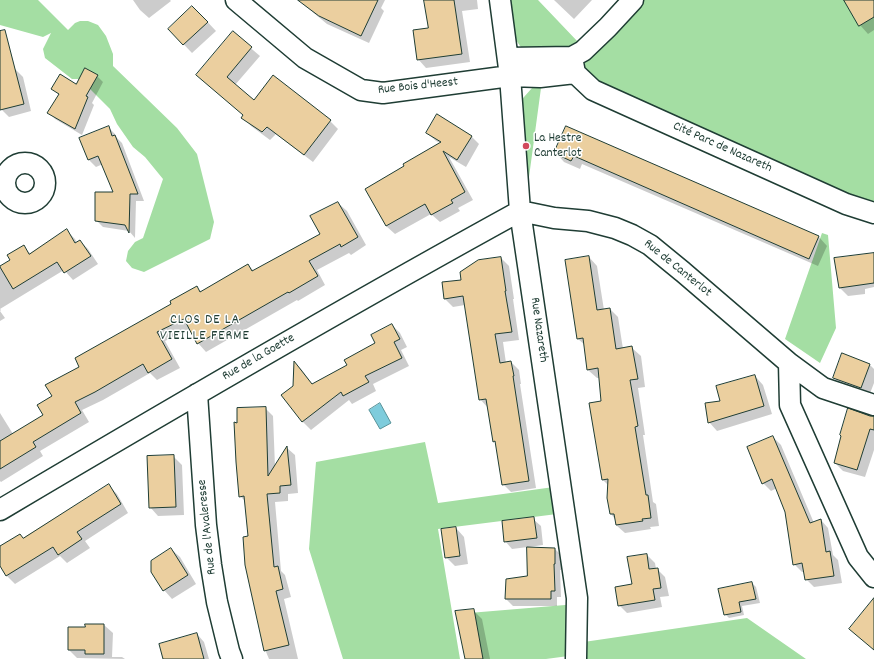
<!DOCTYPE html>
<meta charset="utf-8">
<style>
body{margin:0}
canvas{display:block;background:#fff}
</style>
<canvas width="874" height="659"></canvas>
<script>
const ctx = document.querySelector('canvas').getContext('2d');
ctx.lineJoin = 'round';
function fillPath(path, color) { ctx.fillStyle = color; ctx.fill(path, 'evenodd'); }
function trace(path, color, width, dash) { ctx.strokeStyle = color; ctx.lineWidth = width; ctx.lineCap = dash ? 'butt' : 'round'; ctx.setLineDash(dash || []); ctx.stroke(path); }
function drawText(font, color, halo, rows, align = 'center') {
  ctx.font = font + ' Dekko,sans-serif'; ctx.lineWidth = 3; ctx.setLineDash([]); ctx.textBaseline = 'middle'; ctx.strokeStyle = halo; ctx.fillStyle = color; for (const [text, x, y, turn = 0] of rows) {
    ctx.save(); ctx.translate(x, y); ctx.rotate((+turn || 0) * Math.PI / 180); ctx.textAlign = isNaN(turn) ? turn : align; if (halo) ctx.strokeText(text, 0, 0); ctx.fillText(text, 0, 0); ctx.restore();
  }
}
fillPath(new Path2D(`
 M0,0H38L68,30L75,23L80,21H88L98,25L106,36L113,54V66L177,128L197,154L214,222L210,239L144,272L132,268L126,261L128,251L135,242L143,238L163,179L145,157L133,147L117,124L110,109L91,90L83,79H72L45,58L43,49L51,33L43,37L0,25Z
 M509,0H538L579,43L568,53L527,52L520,46L512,34Z
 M633,0H874V214L567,75Z
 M532,88H541L529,177L518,193L517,107L524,97Z
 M822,233L828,235L836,328L820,363L785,339Z
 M425,442L438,503L561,486L565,513L438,529L460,659H343L309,549L316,462Z
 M577,604V643L747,618L806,659H576V655L546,659H476L469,613Z`), '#a4dea3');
const water = new Path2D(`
 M380,403L391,423L380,429L369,410Z`);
fillPath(water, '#7eccdc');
trace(water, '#589399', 1);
fillPath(new Path2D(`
 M133,0H170L171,1L149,18L140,10Z
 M298,0H385L381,8L384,11L369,43L327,24Z
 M425,0H477L478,9L462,11L470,62L426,68L418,59L429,29Z
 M554,0H592L574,19Z
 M845,0H874V30L868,34L860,25Z
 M201,15L216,31L192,53L169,29Z
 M233,33L260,56L235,85L254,101L330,121L338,129L313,162L276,134L270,140L251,126L243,117L244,115L206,83Z
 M15,69L23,77L31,111L9,117L1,109L0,104V73Z
 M97,76L103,82L92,103L94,105L82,135L55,119L49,112L59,95L53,89L77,86Z
 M108,127L115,134L117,138L122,143L144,201H136L135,238L129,231L103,227L96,220L114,193L103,164L96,167L89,160L81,139Z
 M567,128L819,237L827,246L818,266L582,164L580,169L564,162L556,153Z
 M427,133L471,136L479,144L466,167L449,157L473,200L458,208L460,211L440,222L431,214L395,234L386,226L366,189L406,166L440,143L436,141Z
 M338,203L347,211L366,245L351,255L349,253L317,270L325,285L298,301L297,300L206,352L198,343L190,329L165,341L180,368L157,380L150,373L103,400L82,410L89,422L40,451L43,456L1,482L0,481V413L13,434L44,415L53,396L81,367L197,288L202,292L248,265L254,271L321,235Z
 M67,231L75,239L77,243L80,241L88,249L98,264L73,280L64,270L0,309L1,310L0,311V267L11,260L23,247L31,254Z
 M874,254V287L865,289V294L848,296L840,288Z
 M589,257L597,266L604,310L610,309L618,317L623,349L632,348L641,356L645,387L638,388L645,435H643L653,502L656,504L659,526L650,527L651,529L625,533L616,525L615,519L611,514L609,486L603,480L590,404L602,402L600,378H597L588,370L585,345L578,339L566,261Z
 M501,258L509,266L514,299H513L519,340L503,342L506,363L511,362L519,370L521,384H520L536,488L511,492L503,484L497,444L494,441L488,408L480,399L465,305L453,307L445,299L443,283L463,281Z
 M0,311L5,318L0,321Z
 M392,325L400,333L407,347L401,350L409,366L373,384L376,391L352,404L349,400L311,430L303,422L283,395L294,386L295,363L302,370L313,385L348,365L377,343Z
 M870,365L874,369V383L869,396L843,386L834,378Z
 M755,376L763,385L772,414L717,431L709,422L721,402Z
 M265,408L273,416L275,467L287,448L295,455L298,493L288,494V501L275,502L281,571L285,575L291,597L284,599L298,659H269L264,647L249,537L246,502L240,496L238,424Z
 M871,417H874V450L865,477L843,471L835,463Z
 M773,437L781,445L814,523L821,520L828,528L833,555L838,560L842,583L814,587L806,579L805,572H802L794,564L786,511L777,488L771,491L763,483Z
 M173,456L182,465L184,515L158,516L150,507Z
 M108,485L117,494L128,513L85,541L90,548L67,563L60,556L15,584L7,576L0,564V547L20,535L24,539Z
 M533,519L541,526L543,545L529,547V548L555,549L562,556L561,570H560L561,597H557V606H513L506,599L507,580L528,577V547L512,549L505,541Z
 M456,528L464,537L468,564L455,566L446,557Z
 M171,549L180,557L196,584L172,599L164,590Z
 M647,555L655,563L656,569H657L665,577L669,596L660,597L662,607L627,613L619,605L633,585Z
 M752,583L756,587L760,603L742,606L744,615L729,618L725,614Z
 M473,610L482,619L490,659H466Z
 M86,625H104L113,633L112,657H122L125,659L77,658L69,650L86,628Z
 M197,634L204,642L209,659H164Z`), '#0003');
const building = new Path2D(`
 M298,0H378L361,36L319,16Z
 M424,0H454L462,54L417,60L413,30L428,28Z
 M844,0H874V17L859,26Z
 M192,6L208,22L183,45L168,29Z
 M5,30L24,104L0,110V31Z
 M233,31L252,47L227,77L254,100L273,75L331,120L304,155L267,127L262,132L241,118L243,115L196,75Z
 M85,68L98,75L86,96L88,97L75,129L47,113L59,94L51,89L60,74L76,84Z
 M437,114L472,136L457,160L443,151L465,192L451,200L453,203L431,215L425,204L386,226L365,189L404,166L403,164L441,142L426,133Z
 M109,126L112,136L115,135L138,194H130L129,233L125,225L95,221V192H113L98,156L88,160L79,138Z
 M566,126L819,236L809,259L574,156L571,161L554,153Z
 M338,202L358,237L341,247L340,244L309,261L318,276L289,293L288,292L197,344L184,319L157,332L172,359L148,373L143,364L95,392L75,402L81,413L33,442L36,447L0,469V441L43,415L37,405L52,396L45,385L79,367L75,358L171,304L170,301L197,286L200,292L248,264L252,271L320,234L310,216Z
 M67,229L75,243L80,240L91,256L64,273L57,262L13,289L0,267V266L10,260L7,255L24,245L29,254Z
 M874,253V283L839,288L834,258Z
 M589,256L597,310L610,308L616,349L632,346L638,379L630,380L638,426L635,427L646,495H648L651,518L642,519L643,521L616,525L614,514H610L607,498L608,479L602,480L589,403L601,401L598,368L587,370L583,338L577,339L565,260Z
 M501,257L506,291H505L512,332L495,334L500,363L511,361L514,376H513L529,481L502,485L495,441L493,442L486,399L479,400L463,296L444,299L442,282L461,280L460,272L478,260Z
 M392,324L400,339L394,342L402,358L365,376L369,382L343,396L341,392L302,422L281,395L293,386L294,361L312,384L347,365L344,360L375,343L371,335Z
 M842,353L870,364L861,388L833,378Z
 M755,375L764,406L708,423L705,403L720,401L716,386Z
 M266,407L268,476L287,446L291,485L280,486V493L267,494L274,567L278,566L283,589L276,591L289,645L264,651L245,565L243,537L248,536L244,496L239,497L236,462L234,422L237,423V408Z
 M848,408L870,416H874V430L870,429L857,470L834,463L841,436L840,435Z
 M773,436L810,523L821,519L826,552L830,551L834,576L805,580L802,563L793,565L785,512L772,479L762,484L747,447Z
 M174,455L176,507L149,508L147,456Z
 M109,484L121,504L77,532L82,539L58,555L53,547L6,576L0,566V546L20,534L23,538Z
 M534,517L537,538L504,542L502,521Z
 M456,527L460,556L445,558L441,529Z
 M527,547L555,548V564H554L555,591H551V599H505L506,579L527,576Z
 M171,548L188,575L163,591L151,572V561Z
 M647,554L649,569L658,568L661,588L653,589L655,600L618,606L615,587L632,584L627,557Z
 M752,582L756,599L739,602L741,612L724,615L718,589Z
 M874,598V650L849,629Z
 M474,609L483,659H465L455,611Z
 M85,624H104V654H85V650H68V627H85Z
 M197,633L204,659H163L159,644Z`);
fillPath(building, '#ebcf9f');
trace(building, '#1f3d34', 1);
const minor = new Path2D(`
 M236,0L305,58L361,90L383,93L510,76L540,77L575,73
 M500,0L510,76L520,211L577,598L576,659
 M572,57L575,73L593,90L846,204L874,213
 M508,58L572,57L583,51L608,27L633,0
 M5 183a20 20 0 1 1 40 0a20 20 0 1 1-40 0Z
 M520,211L554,218L588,221L615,228L632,235L650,245L683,272L789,363L823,388L874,405
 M789,363L790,405L858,557L874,577
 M197,394L206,525L211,565L217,602L229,651L232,659
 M0,510C172,408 345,307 520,211`);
trace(minor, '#1f3d34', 23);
trace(minor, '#fff', 20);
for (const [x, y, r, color] of [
 [526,146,4,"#d1495b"]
]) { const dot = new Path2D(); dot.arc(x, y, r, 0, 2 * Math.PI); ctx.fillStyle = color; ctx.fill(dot); trace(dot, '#fff', 1.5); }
drawText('13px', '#1f3d34', '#fff', [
 ["Rue Bois d'Heest",418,87,-6],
 ["Cité Parc de Nazareth",722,148,24],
 ["Rue de Canterlot",677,269,39],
 ["Rue Nazareth",538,330,82],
 ["Rue de la Goette",259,358,-30],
 ["Rue de l'Avaleresse",208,527,-96]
]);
drawText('13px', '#1f3d34', '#fff', [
 ["La Hestre",534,139],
 ["Canterlot",534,154]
], 'left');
ctx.letterSpacing = '1px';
drawText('14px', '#1f3d34', '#fff', [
 ["CLOS DE LA",205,321],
 ["VIEILLE FERME",205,337]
]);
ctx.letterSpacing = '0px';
</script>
